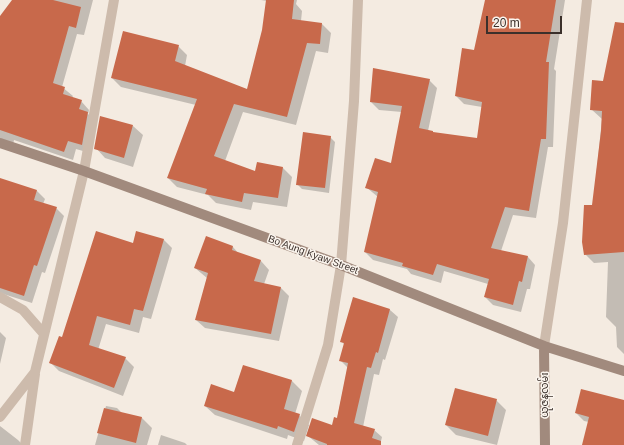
<!DOCTYPE html>
<meta charset="utf-8">
<style>
body{margin:0}
#map{position:relative;width:624px;height:445px;overflow:hidden;background:#f4ebe1;font-family:Arial,sans-serif}
canvas{display:block}
.scale{position:absolute;left:486px;top:16px;width:76px;height:18px;box-sizing:border-box;border:2px solid #3b302b;border-top:0;padding-left:5px;font-size:12px;line-height:14px;white-space:nowrap;color:#3b302b;-webkit-text-stroke:3px #fbf5ee;paint-order:stroke}
</style>
<div id="map">
<canvas width="624" height="445"></canvas>
<div class="scale">20 m</div>
</div>
<script>
const ctx = document.querySelector('canvas').getContext('2d');
ctx.lineJoin = 'round';
function fillPath(path, color) { ctx.fillStyle = color; ctx.fill(path, 'evenodd'); }
function trace(path, color, width, dash) { ctx.strokeStyle = color; ctx.lineWidth = width; ctx.lineCap = dash ? 'butt' : 'round'; ctx.setLineDash(dash || []); ctx.stroke(path); }
function drawText(font, color, halo, rows, align = 'center') {
  ctx.font = font + ' Arial,"Noto Sans Myanmar",sans-serif'; ctx.lineWidth = 3; ctx.setLineDash([]); ctx.textBaseline = 'middle'; ctx.strokeStyle = halo; ctx.fillStyle = color; for (const [text, x, y, turn = 0] of rows) {
    ctx.save(); ctx.translate(x, y); ctx.rotate((+turn || 0) * Math.PI / 180); ctx.textAlign = isNaN(turn) ? turn : align; if (halo) ctx.strokeText(text, 0, 0); ctx.fillText(text, 0, 0); ctx.restore();
  }
}
fillPath(new Path2D(`
 M13,0H93L84,35L77,34L62,87L73,96L72,98L81,101L89,110L88,114L96,121L90,153L76,149L73,160L14,140L13,145L0,142V17Z
 M261,0H297L296,4L302,11L301,21L322,24L331,33L328,53L316,51L296,125L243,112L225,161L256,172L257,164L283,168L292,177L287,207L253,202L251,210L216,203L208,195L177,187L168,178L196,105L121,87L112,78L178,46L187,55L185,66L248,90L263,30L267,1Z
 M486,0H565L554,69L556,71L553,147H548L536,218L513,215L501,251L528,257L535,265L530,289H527L521,312L493,305L485,297L488,284L444,271L441,283L411,274L407,269L373,260L365,252L378,197L366,187L391,165L402,112L379,110L371,102L374,69L429,80L437,88L428,131L434,133L478,140L482,107L464,104L456,96L475,51Z
 M624,33V354L617,347L616,327L606,317L608,262L594,263L585,254L593,206L602,119L591,109Z
 M133,126L143,135L133,167L105,158L96,148Z
 M330,137L335,142L329,193L302,189L297,184Z
 M0,179L37,191L45,199L43,204L56,208L64,216L45,273L42,272L32,303L0,293Z
 M206,238L233,247L239,254L261,261L269,270L264,284L281,288L289,296L279,341L205,328L196,320L207,278L195,268Z
 M164,240L172,248L151,319L143,317L139,333L106,324L98,350L125,358L134,367L123,396L59,371L50,362L63,338L133,244Z
 M354,298L390,310L398,317L385,360L383,359L379,375L374,374L363,427L374,430L382,437L380,445H319L308,436L333,426L337,419L348,368L340,360L345,345L342,342Z
 M0,332L6,338L0,364Z
 M243,367L292,381L302,391L295,414L299,415L309,425L304,441L288,435L287,439L215,415L205,406L235,393Z
 M496,400L506,410L497,445L456,435L446,425Z
 M624,401V445H585L589,422L584,421L576,413Z
 M106,406L117,408L122,413L142,418L152,428L147,445H95Z
 M0,426L18,440L23,445H0Z
 M161,435L185,443L187,445H158Z`), '#0003');
fillPath(new Path2D(`
 M12,0H53L81,7L76,28L69,26L53,83L65,87L63,94L82,100L79,109L88,112L82,145L68,141L64,152L0,130V16Z
 M266,0H294L292,19L322,23L320,44L307,43L287,117L234,104L214,156L255,171L257,162L283,167L278,198L244,193L242,202L205,194L207,189L167,178L197,99L111,78L123,31L179,45L175,61L247,89L262,30Z
 M485,0H556L546,62H549L546,139H541L529,211L505,207L491,248L528,256L522,282L519,281L513,305L484,297L489,279L437,264L433,275L402,266L403,263L364,252L378,192L365,188L375,158L391,163L402,106L370,102L373,68L430,79L419,128L433,131V132L477,138L482,102L455,96L462,48L474,50Z
 M615,22L624,23V252L584,255L582,242L584,205H592L601,131L602,111L590,110L592,80L603,81Z
 M100,116L133,125L124,158L94,149Z
 M303,132L331,136L325,188L296,185Z
 M0,178L37,190L34,200L57,207L37,266L34,265L24,296L0,288Z
 M96,231L133,243L136,231L164,239L143,311L134,309L130,325L97,316L89,345L126,357L114,388L49,363L59,336L62,337Z
 M206,236L233,246L232,250L261,260L254,281L281,287L271,334L195,320L208,273L194,268Z
 M353,297L390,309L378,353L376,352L371,368L367,367L354,423L375,429L372,438L381,441V445H327V444L306,436L312,418L332,425L334,417L337,418L348,363L339,361L344,343L340,342Z
 M243,365L292,380L284,409L300,414L294,432L278,426L277,429L204,406L211,384L234,392Z
 M455,388L497,399L488,436L445,425Z
 M581,389L624,400V445H582L589,417L575,413Z
 M104,408L142,417L136,443L97,433Z`), '#c8694b');
trace(new Path2D(`
 M0,297L23,310L44,334
 M544,346L563,223L587,0
 M0,417L35,372L84,171L114,0
 M25,445L35,374
 M297,445L328,345L341,265L354,101L358,0`), '#cdbbac', 10);
trace(new Path2D(`
 M0,143L84,171L341,265L544,346L624,371
 M544,346L545,445`), '#a18a7d', 10);
drawText('10px', '#3b302b', '#fbf5ee', [
 ["Bo Aung Kyaw Street",313,255,20],
 ["ယုဇနလမ်း",545,395,-90]
]);
</script>
